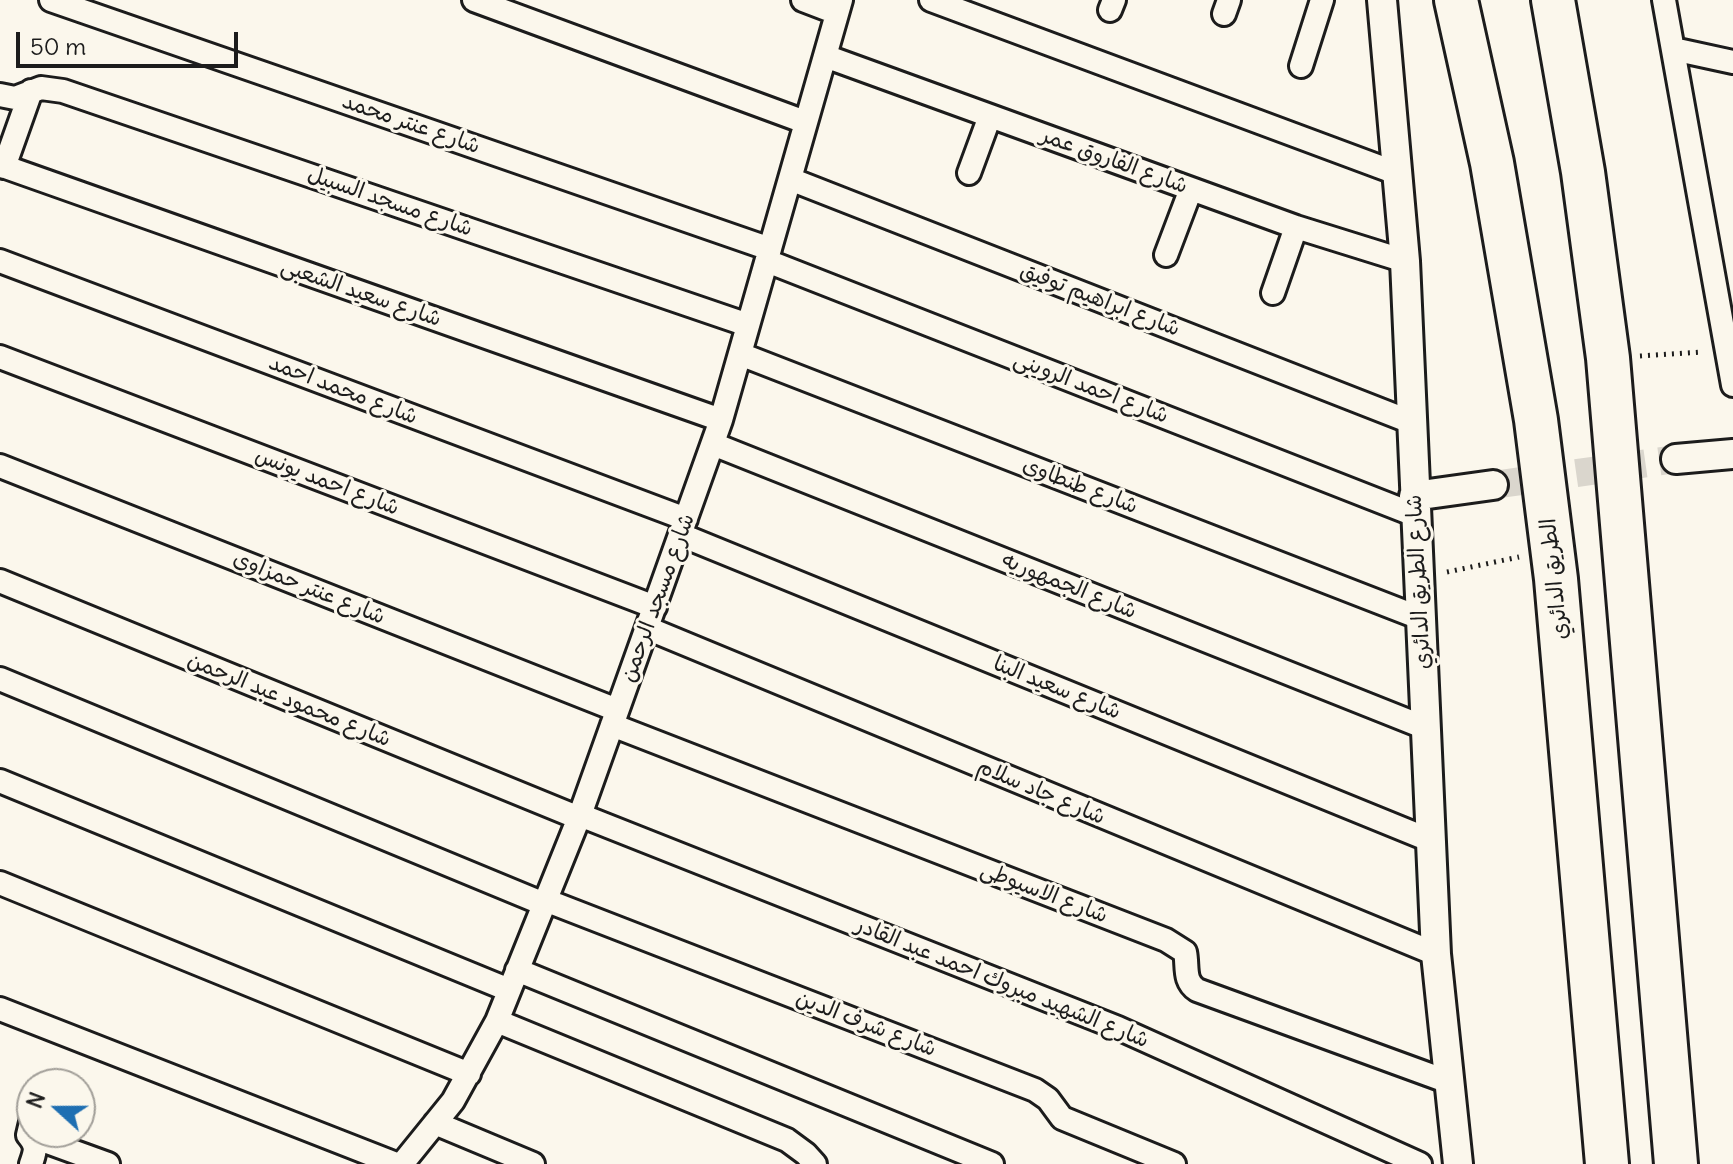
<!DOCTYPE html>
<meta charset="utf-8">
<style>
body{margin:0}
#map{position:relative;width:1733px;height:1164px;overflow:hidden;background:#fbf7ec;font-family:Delius,sans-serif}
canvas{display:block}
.north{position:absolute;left:16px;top:1068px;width:80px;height:80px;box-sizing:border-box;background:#fbf7ec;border:2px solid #a29f99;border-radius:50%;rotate:291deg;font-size:22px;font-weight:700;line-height:32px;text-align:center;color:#1c1c1c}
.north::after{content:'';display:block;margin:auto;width:28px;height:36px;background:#1f6fb2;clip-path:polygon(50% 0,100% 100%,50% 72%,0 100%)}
.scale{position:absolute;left:16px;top:32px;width:222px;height:36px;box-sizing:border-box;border:4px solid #1c1c1c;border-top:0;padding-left:10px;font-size:24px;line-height:28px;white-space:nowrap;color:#1c1c1c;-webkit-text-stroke:6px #fbf7ec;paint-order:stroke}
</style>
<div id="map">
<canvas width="1733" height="1164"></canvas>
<div class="north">N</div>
<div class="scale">50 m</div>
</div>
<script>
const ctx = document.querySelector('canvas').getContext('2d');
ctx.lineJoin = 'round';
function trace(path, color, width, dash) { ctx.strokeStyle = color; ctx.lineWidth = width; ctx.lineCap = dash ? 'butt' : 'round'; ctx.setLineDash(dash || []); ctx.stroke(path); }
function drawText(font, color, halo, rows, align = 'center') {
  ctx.font = font + ' Delius,"Playpen Sans Arabic",sans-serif'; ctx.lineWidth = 6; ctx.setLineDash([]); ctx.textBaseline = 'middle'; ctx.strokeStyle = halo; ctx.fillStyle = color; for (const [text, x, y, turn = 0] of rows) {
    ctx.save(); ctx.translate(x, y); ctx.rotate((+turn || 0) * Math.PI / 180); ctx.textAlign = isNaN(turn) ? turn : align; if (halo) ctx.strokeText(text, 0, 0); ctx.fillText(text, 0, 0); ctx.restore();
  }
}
trace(new Path2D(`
 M1493,485L1676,459`), '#dad6cd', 28, [28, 14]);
const minor = new Path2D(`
 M51,0L770,249
 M474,0L805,122
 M803,0L837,13
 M931,0L1399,174
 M1664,0L1733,385
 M1110,10L1114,0
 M1224,14L1229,0
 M1673,49L1733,62
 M825,56L1296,227L1405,261
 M1301,66L1322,0
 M0,95L15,98L41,88L63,91L748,325
 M0,165L721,420
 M4,167L31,91
 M969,173L990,116
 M790,179L1411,422
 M1166,255L1191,189
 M0,261L686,519
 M767,261L1415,515
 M1273,293L1296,227
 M740,354L1420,618
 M0,357L655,607
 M713,444L1426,728
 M0,466L617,710
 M681,535L1432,841
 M0,581L579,818
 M647,628L1436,954
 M0,679L544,904
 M612,725L1166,940L1185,952C1188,966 1183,981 1197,990L1449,1082
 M0,781L509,990
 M580,815L1118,1028L1420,1164
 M0,883L469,1074
 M545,900L1035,1090L1048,1099L1062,1118L1174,1164
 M517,970L992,1164
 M0,1009L396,1164
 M497,1021L787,1140L806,1154L815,1164
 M435,1123L533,1164
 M28,1135L108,1164
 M31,1164C36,1150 37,1146 28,1135L32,1118
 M402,1164L453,1101L497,1021L580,815L721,420L841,0`);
const tertiary = new Path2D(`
 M1382,0L1405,261L1436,954L1458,1164
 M1676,459L1733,454
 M1414,496L1493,485`);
const motorway = new Path2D(`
 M1456,0L1492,163L1536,420L1556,579L1607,1164
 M1553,0L1583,172L1608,358L1676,1164`);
trace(minor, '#1c1c1c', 28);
trace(tertiary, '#1c1c1c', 34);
trace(motorway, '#1c1c1c', 48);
trace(new Path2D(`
 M1640,356L1702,352
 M1447,572L1519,557`), '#1c1c1c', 5, [2, 6]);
trace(minor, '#fbf7ec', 22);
trace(tertiary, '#fbf7ec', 28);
trace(motorway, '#fbf7ec', 42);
drawText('22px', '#1c1c1c', '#fbf7ec', [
 ["شارع عنتر محمد",411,124,19],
 ["شارع الفاروق عمر",1114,161,20],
 ["شارع مسجد السبيل",390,202,19],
 ["شارع سعيد الشعبى",361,293,19],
 ["شارع ابراهيم توفيق",1100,300,21],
 ["شارع احمد الروينى",1091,388,21],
 ["شارع محمد احمد",343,390,21],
 ["شارع احمد يونس",327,482,21],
 ["شارع طنطاوى",1080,486,21],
 ["الطريق الدائري",1555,579,-96],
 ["شارع الطريق الدائري",1419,582,-93],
 ["شارع الجمهوريه",1069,586,22],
 ["شارع عنتر حمزاوى",309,588,22],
 ["شارع مسجد الرحمن",658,598,-70],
 ["شارع سعيد البنا",1057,688,22],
 ["شارع محمود عبد الرحمن",289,700,22],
 ["شارع جاد سلام",1041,792,23],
 ["شارع الاسيوطى",1044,893,21],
 ["شارع الشهيد مبروك احمد عبد القادر",1002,983,22],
 ["شارع شرف الدين",866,1024,21]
]);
</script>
